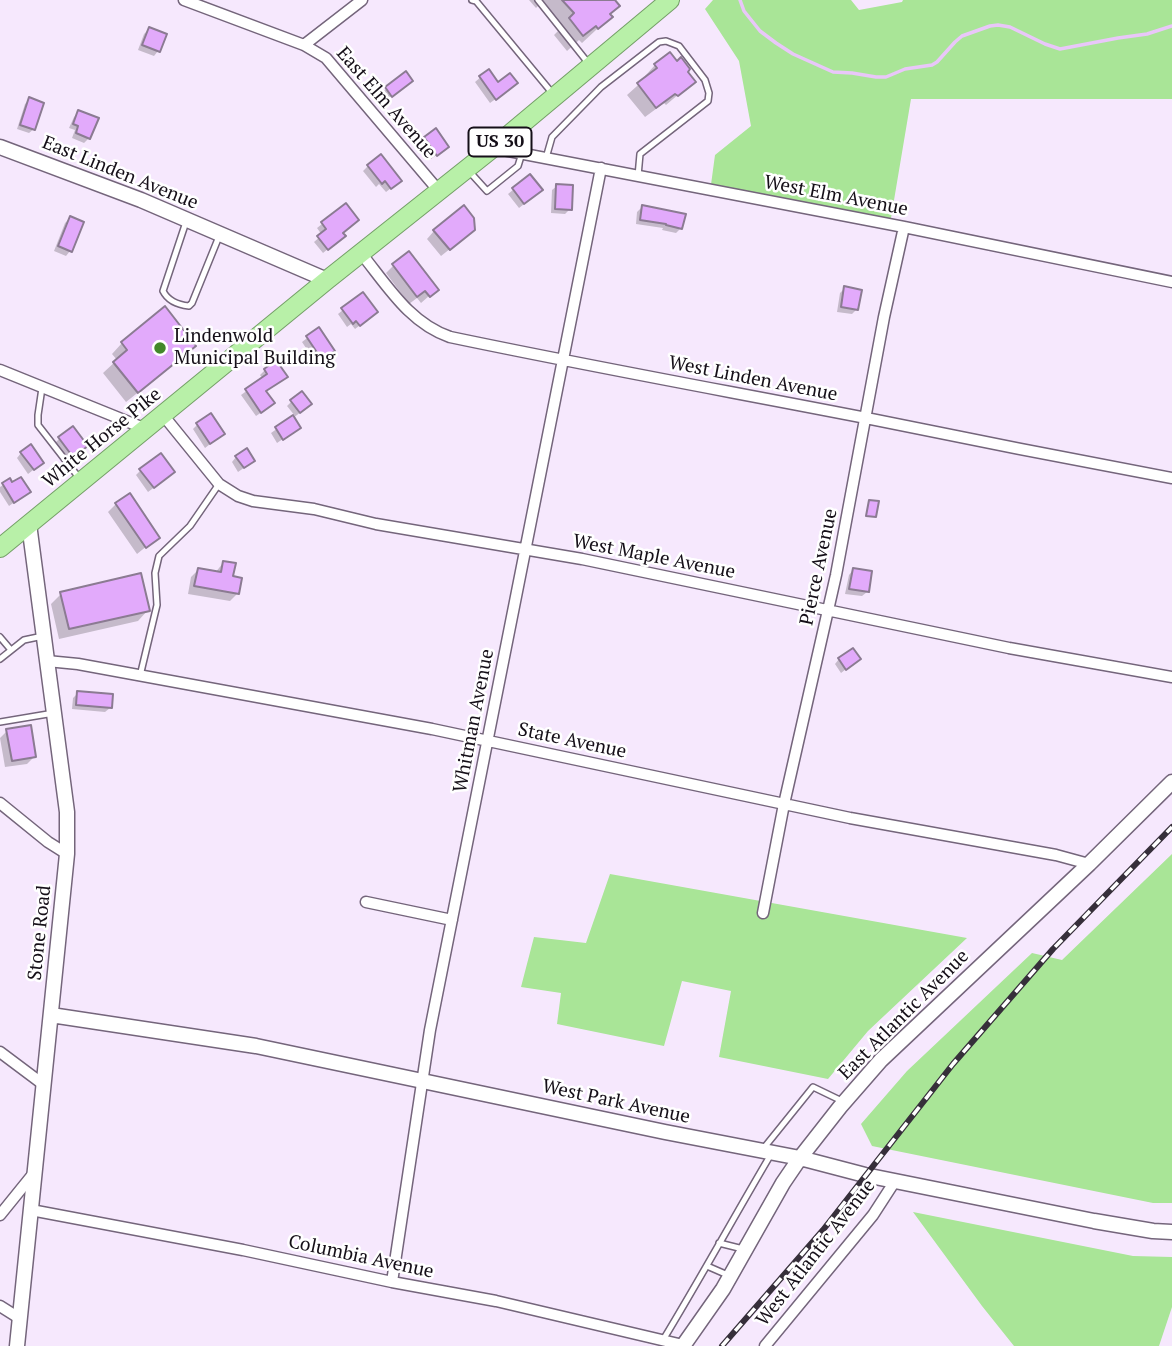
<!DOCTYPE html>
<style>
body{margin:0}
canvas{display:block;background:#f6e8fd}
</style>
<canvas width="1172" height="1346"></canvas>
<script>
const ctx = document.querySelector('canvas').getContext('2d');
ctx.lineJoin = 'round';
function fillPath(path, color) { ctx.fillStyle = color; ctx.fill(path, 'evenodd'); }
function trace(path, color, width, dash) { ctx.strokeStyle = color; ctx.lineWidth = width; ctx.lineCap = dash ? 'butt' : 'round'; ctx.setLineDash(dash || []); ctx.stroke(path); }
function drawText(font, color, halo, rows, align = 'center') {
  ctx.font = font + ' "PT Serif",serif'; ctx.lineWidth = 5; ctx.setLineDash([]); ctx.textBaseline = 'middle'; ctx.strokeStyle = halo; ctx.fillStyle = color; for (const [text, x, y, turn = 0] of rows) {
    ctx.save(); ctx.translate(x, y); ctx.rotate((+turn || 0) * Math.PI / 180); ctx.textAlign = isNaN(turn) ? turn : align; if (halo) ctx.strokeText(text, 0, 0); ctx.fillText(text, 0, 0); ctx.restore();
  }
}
fillPath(new Path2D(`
 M713,0H851L859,10L902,2L903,0H1172V99H911L890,224L710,192L715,155L751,126L739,61L705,9Z
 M1172,854V1203H1153L872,1146L861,1124L907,1071L1032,953L1062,960Z
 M610,874L967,938L868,1031L828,1079L719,1057L731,991L682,981L664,1046L557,1024L561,993L521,987L534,937L586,943Z
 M913,1212L1133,1256L1172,1257V1307L1159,1346H1014L982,1306Z`), '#a9e597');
fillPath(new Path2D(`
 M529,0H613L608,15L610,17L582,43L579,40L567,51L554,35L559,30L538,6L536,8Z
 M149,29L158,51L154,56L138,50L144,34Z
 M655,65L686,72L693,82L666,105L664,103L645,117L627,95L646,78L645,76Z
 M488,71L498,84L511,88L490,103L475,82Z
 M406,74V85L386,100L381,93Z
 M30,99L34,129L29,133L17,129L25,104Z
 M79,112L89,138L84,143L72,138L75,130L69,128L74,117Z
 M436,130L442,151L431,159L420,143Z
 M368,166L395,185L386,192L379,184L376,187L363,171Z
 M530,176L536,195L519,208L508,194Z
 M557,186L570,209L565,214L551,213L552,190Z
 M346,205L341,233L339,240L323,253L314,242L322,235L317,228Z
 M642,207L681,228L676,233L662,230L663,228L636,224L637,212Z
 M70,218V251L66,256L54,251L65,223Z
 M434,231L465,237L441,256L427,239Z
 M393,266L437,289L421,303L417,298L409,304L386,273Z
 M845,288L856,310L852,314L837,312L840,293Z
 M343,310L371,317L355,329L351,324L347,327L338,314Z
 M319,329L328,355L316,363L302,342Z
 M122,343L184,356L126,402L103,373L117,360L112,354Z
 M265,370L281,381L265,392L268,408L256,416L241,395L263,379L260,375Z
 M292,401L305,409L293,418L299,428L277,443L271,433L295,416L287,406Z
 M197,425L218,438L205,448L193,429Z
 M60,438L81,451L68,460L55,443Z
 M21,453L37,467L28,474L17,458Z
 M236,457L248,465L238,472L232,462Z
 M140,471L168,477L148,492L136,475Z
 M9,481L29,492L9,506L0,492V487Z
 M116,504L158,537L137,554L108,512Z
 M223,563L238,593L230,601L188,594L191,577L198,570L215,573Z
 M853,570L867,592L862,596L845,594L849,575Z
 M61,594L148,610L138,621L59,639L51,604Z
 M839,659H859L841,673L835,664Z
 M78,693L110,708L105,712L72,709L73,698Z
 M7,731L35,756L27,764L5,767L0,738Z`), '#0003');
trace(new Path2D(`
 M740,0L744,11L760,31L776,43L793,54L833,72L852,73L876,77H886L905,69L932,65L937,62L955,42L962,36L990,26L998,25L1010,27L1045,44L1060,49L1118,38L1147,34L1172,26`), '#e9c7f9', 3.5);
const building = new Path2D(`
 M562,0H615L620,6L610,14L613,17L598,29L596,26L583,36L569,18L574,13Z
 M149,27L167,34L160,52L142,45Z
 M670,52L677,61L681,57L690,69L688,72L696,82L678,96L675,94L656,108L637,83L657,68L654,64Z
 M489,69L498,82L510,73L518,83L496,100L479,76Z
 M406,71L413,81L392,97L385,87Z
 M29,97L44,103L35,130L20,125Z
 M78,110L99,118L90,139L76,133L78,126L73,124Z
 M436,128L449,147L437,156L424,137Z
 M381,154L402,181L391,189L385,181L382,184L367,165Z
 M530,174L543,190L524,204L512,188Z
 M556,184L573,185L572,210L555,209Z
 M346,203L359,220L343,233L346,236L328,250L317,236L326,229L321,222Z
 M464,205L474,218L475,230L450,250L433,230Z
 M642,205L686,214L682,229L666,225V224L640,220Z
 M70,216L84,222L72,252L58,246Z
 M409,251L439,290L430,297L425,291L417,297L392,264Z
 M844,286L862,290L858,310L841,307Z
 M363,292L378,312L360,326L356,321L353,324L341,308Z
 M165,306L196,346L138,393L113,362L127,350L121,342Z
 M319,327L335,351L322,360L306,336Z
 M276,360L288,377L266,391L275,403L261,413L245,389L267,374L264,369Z
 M302,391L312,404L300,413L290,400Z
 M211,413L225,434L210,444L196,423Z
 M293,415L301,428L283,440L275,427Z
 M73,426L88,446L73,457L58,437Z
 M31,444L44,463L34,470L20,452Z
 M247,448L255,461L244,468L235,456Z
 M161,453L175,472L154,488L139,469Z
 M21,477L31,492L14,503L2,483L10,478L12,482Z
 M130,493L160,538L146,548L115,503Z
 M869,500L879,501L876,517L866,516Z
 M223,561L236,563L233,576L242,578L239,594L194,586L198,568L221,572Z
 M853,568L872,571L869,592L849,589Z
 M141,573L150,611L69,629L60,592Z
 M853,648L861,659L846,670L838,658Z
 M77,691L113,694L112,708L76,705Z
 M31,725L36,757L12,761L6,729Z`);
fillPath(building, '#e2aafb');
trace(building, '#8b7b92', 2);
const service = new Path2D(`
 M472,0L476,1L553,94
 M538,0L589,64
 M546,158L552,137L601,87L659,42L666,41L679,46L705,80L709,93L708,101L640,154L638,176
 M468,170L487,191L518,166L522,153
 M186,222L163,291C168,301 179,305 189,306L192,303L220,234
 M42,388L38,415V425L80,479
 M0,637L11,650
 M0,659L24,640L43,636
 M140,676L157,605L155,573L159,556L190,526L219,484
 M0,722L54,713
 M763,1149L813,1087L844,1102
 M719,1243L743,1249
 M707,1266L730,1276
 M663,1340C700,1279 734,1217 770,1156`);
const minor = new Path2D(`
 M184,0L304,45L326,58L438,190
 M304,45L362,0
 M493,148L904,227L1172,282
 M360,252C387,285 409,323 450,337C588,366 727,391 866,418C968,439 1070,459 1172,478
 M0,370L146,429
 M163,415L219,484L238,496L253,501L314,509L376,524L582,559L1009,648L1172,677
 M47,661L78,664L432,729L850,818L1056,855L1089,864
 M0,803L48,842L67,854
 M366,902L452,920
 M763,913L784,804L836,575L884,317L904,227
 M0,1052L44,1085
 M31,1210L243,1250L392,1282L496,1301L683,1345
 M0,1215L34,1173
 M392,1282L430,1030L601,168
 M0,1306L19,1318
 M765,1346L873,1215L895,1181`);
const tertiary = new Path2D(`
 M0,147L141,200L327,280
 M51,1015L256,1046L665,1132L800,1158L865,1175L1094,1221L1153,1231L1172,1232
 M17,1346L67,854V812L29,524
 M683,1346L723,1289L783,1183L800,1158L840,1107L881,1060L1089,864L1172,782`);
const trunk = new Path2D(`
 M0,548L327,280L493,148L670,0`);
trace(service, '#74657b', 8);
trace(minor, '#74657b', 13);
trace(tertiary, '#74657b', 17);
trace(trunk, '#749f67', 20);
trace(service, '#fff', 5);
trace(minor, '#fff', 10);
trace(tertiary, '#fff', 14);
trace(trunk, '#b8f0a8', 18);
const rail = new Path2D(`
 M722,1346L823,1230L953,1064L1053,949L1172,827`);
trace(rail, '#362f3a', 6);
trace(rail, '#fff', 3.5, [10]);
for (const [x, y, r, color] of [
 [160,348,7,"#43872b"]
]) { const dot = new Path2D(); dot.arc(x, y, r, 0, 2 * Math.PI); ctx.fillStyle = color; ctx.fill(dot); trace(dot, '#fff', 2.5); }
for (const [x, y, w] of [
 [500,142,63]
]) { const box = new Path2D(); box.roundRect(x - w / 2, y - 14.5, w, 29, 5); ctx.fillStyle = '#fff'; ctx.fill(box); trace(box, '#150f18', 2); }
drawText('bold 18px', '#150f18', null, [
 ["US 30",500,142]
]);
drawText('19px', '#150f18', '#fff', [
 ["East Elm Avenue",386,103,49],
 ["East Linden Avenue",120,173,22],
 ["West Elm Avenue",836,196,11],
 ["West Linden Avenue",753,379,11],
 ["White Horse Pike",102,438,-39],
 ["West Maple Avenue",654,557,11],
 ["Pierce Avenue",819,567,-78],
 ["Whitman Avenue",474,721,-79],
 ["State Avenue",572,741,12],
 ["Stone Road",40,933,-84],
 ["East Atlantic Avenue",904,1015,-45],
 ["West Park Avenue",616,1102,12],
 ["West Atlantic Avenue",816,1253,-52],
 ["Columbia Avenue",361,1257,12]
]);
drawText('19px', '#150f18', '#fff', [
 ["Lindenwold",174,337],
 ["Municipal Building",174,359]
], 'left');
</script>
